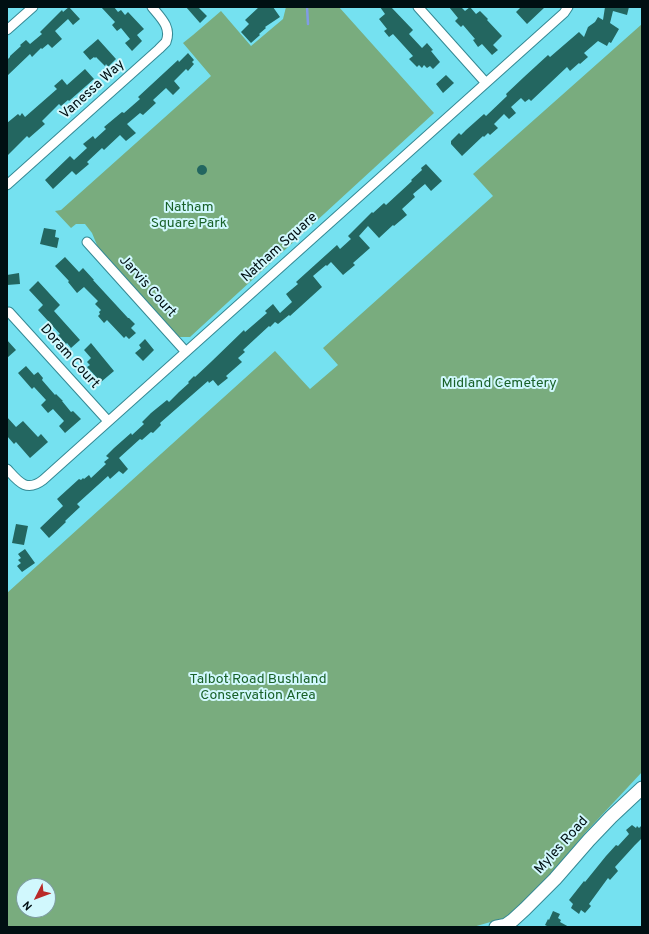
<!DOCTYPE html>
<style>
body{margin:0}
#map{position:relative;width:649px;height:934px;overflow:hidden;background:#75e1f0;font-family:Overpass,sans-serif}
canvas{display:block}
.frame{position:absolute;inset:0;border:8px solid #000f12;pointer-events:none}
.north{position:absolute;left:16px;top:878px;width:40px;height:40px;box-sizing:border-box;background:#d1f8fd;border:1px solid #7d9b9f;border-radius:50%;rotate:228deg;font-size:11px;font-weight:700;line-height:16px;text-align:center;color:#000f12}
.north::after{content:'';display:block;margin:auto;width:14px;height:18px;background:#b92a28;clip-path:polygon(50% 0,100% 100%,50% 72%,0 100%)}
</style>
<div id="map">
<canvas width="649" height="934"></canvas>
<div class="frame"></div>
<div class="north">N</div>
</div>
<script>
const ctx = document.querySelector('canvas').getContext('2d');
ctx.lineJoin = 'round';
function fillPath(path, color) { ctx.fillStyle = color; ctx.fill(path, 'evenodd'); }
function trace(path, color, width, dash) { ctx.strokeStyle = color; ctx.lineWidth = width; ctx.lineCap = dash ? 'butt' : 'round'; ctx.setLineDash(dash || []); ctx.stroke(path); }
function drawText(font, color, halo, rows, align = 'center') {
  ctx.font = font + ' Overpass,sans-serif'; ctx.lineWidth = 4; ctx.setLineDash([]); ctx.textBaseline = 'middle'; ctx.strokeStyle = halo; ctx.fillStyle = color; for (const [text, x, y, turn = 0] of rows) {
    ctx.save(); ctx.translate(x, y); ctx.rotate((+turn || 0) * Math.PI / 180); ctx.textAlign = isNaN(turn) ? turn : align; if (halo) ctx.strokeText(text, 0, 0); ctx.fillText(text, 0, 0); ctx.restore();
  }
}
fillPath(new Path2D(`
 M286,7H339L434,113L190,337H178L99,250L92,233L85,224H76L71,228L55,211L61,210L211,76L183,43L193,35L221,11L251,46L283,19Z
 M642,24V772L586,832L534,894L508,917L473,927H7V593L275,351L310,389L338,365L323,348L493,196L473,174ZM24,886H48V910H24Z`), '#79ac7e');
trace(new Path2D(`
 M307,7L308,24`), '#809ce5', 2.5);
fillPath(new Path2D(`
 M69,7L80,19L73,25L68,19L55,31L62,39L52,48L48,44L42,49L41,48L32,57L30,54L7,76V60L10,57V56L21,46L20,45L26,40L30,44L42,34L40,32L62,10L63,12Z
 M101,7H114L118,12L121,10L125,15L128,12L144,29L137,35L142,41L132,51L125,43L130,39L121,28L117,31L112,25L115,22Z
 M186,7H198L207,16L200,23Z
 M259,7H273L280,17L265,27L266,28L259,34L260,35L251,43L241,32L249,24L245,20Z
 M380,7H391L413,30L409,34L422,48L427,43L433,50L431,51L440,62L433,69L430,66L427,68L424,65L422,68L419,65L417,67L409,59L413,56L393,34L389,37L384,31L387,29L379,19L385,14Z
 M449,7H461L465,11L470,7L476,14L480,11L488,19L487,20L502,36L493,45L498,50L492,55L482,44L478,47L473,40L475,39L463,25L461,27L455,21L458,18Z
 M521,7H545L527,24L516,12Z
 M605,7H629L627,15L613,11L610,23L619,29L611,43L609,42L607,46L598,41L584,53L588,57L580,64L579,63L570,71L567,67L531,101L529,99L525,102L521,98L511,107L516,113L509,119L504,114L494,124L498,128L490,135L488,133L484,137L483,136L462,156L451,144V141L459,133L461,135L466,130L484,114L486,116L507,96L506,94L524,77L548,55L550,57L579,32L584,37L588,27L595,22L598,17L603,20Z
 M98,39L116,59L108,67L106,64L105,66L96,57L95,58L94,57L90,60L83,52Z
 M188,53L194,60L192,62L194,64L188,71L186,69L174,81L180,88L173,95L166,88L153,100L156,103L143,115L140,113L127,124L136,133L126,141L120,135L104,150L102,148L87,162L89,164L76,175L72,171L53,189L45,180L70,156L74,160L87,148L83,144L93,136L95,139L106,129L104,127L122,112L124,113L140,99L138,97L178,60L179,62Z
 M85,69L94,79L69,101L68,100L61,106L59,104L42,121L45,124L29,138L27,136L7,156V123L18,114L20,116L22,113L25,117L57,89L54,86L62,79L67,85Z
 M446,75L454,83L443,93L436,84Z
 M426,164L442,181L431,191L425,184L413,194L415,197L402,209L407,215L394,226L393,225L379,238L368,226L359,236L370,248L353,263L355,265L343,275L331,262L327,266L326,265L313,276L322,287L290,316L289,315L278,324L275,322L270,327L269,326L243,350L245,352L238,358L242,362L226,376L228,378L218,386L213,380L209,383L208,381L160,423L161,425L153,433L151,432L142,440L140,439L119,458L128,469L123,474L119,471L110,479L108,476L77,504L80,507L65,521L66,522L49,538L40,528L63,506L57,499L79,479L81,480L83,478L84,479L89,475L91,478L106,464L104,462L109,458L106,456L114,448L131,433L132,435L144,424L142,422L151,413L167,400L169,402L179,392L189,383L188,382L194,376L195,377L212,361L244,330L245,332L267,313L265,311L273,304L280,313L292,302L286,294L298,284L296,282L337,245L340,249L351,239L348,236L372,212L373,213L384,203L386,205L412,181L411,180L422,170L421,168Z
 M197 170a5 5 0 1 1 10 0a5 5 0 1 1-10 0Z
 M44,228L56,230L55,237L59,238L57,248L40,244Z
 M65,257L79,272L83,268L94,280H93L128,318H129L135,324L131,328L136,333L129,339L126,336L124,338L107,320L104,323L98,316L100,314L99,312L101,310L95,304L98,301L84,287L77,293L68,282L69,281L55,266Z
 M19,273L20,284L7,285V275Z
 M38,281L60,305L54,311L80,340L71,348L67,343L66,344L58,335L60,334L38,310L43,305L29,290Z
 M145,339L154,350L143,361L135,353L141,348L139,345Z
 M7,340L16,350L7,358Z
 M91,343L114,371L101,382L87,367L90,365L87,362L91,358L84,350Z
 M26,366L34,375L38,372L43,378L42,380L55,395L56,394L63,401H62L71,412L73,411L81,419L65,433L59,426L64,421L53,409L48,413L41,405L46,400L34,387L32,389L18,373Z
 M7,417L16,427L23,421L38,437L41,434L48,442L30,458L16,442L14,444L7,436Z
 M16,524L28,526L24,545L12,543Z
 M25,549L35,563L22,572L17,566L21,563L18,560L21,558L18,554Z
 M632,825L636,828L637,826L639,828L642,825V838L635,845L615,867L618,871L610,880L608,878L589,904L591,906L585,913L581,910L579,914L571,908L573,904L569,900L584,881L585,882L606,856L616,845L618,846L629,834L626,830Z
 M553,911L560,914L558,918L561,920L560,922L569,927H546L547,926L545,925L548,919L549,920Z`), '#236660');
const street = new Path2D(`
 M418,7L486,83
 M7,30L33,7
 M7,185L159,49C161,47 164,44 166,42C172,27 160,17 152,7
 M87,242L186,352
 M9,312L108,421
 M7,469C18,481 26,493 43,480L564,13L568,7`);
const secondary = new Path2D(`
 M496,927L506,925L513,920L525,909L555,879L589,840L611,817L642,788`);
trace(street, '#358994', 11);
trace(secondary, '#358994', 15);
trace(street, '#fff', 9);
trace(secondary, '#fff', 13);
drawText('14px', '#000f12', '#d1f8fd', [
 ["Vanessa Way",93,90,-42],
 ["Natham Square",280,248,-42],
 ["Jarvis Court",147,287,48],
 ["Doram Court",69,357,48],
 ["Myles Road",562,846,-48]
]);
drawText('14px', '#196128', '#d1f8fd', [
 ["Natham",189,208],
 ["Square Park",189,224],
 ["Midland Cemetery",499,384],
 ["Talbot Road Bushland",258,680],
 ["Conservation Area",258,696]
]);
</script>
